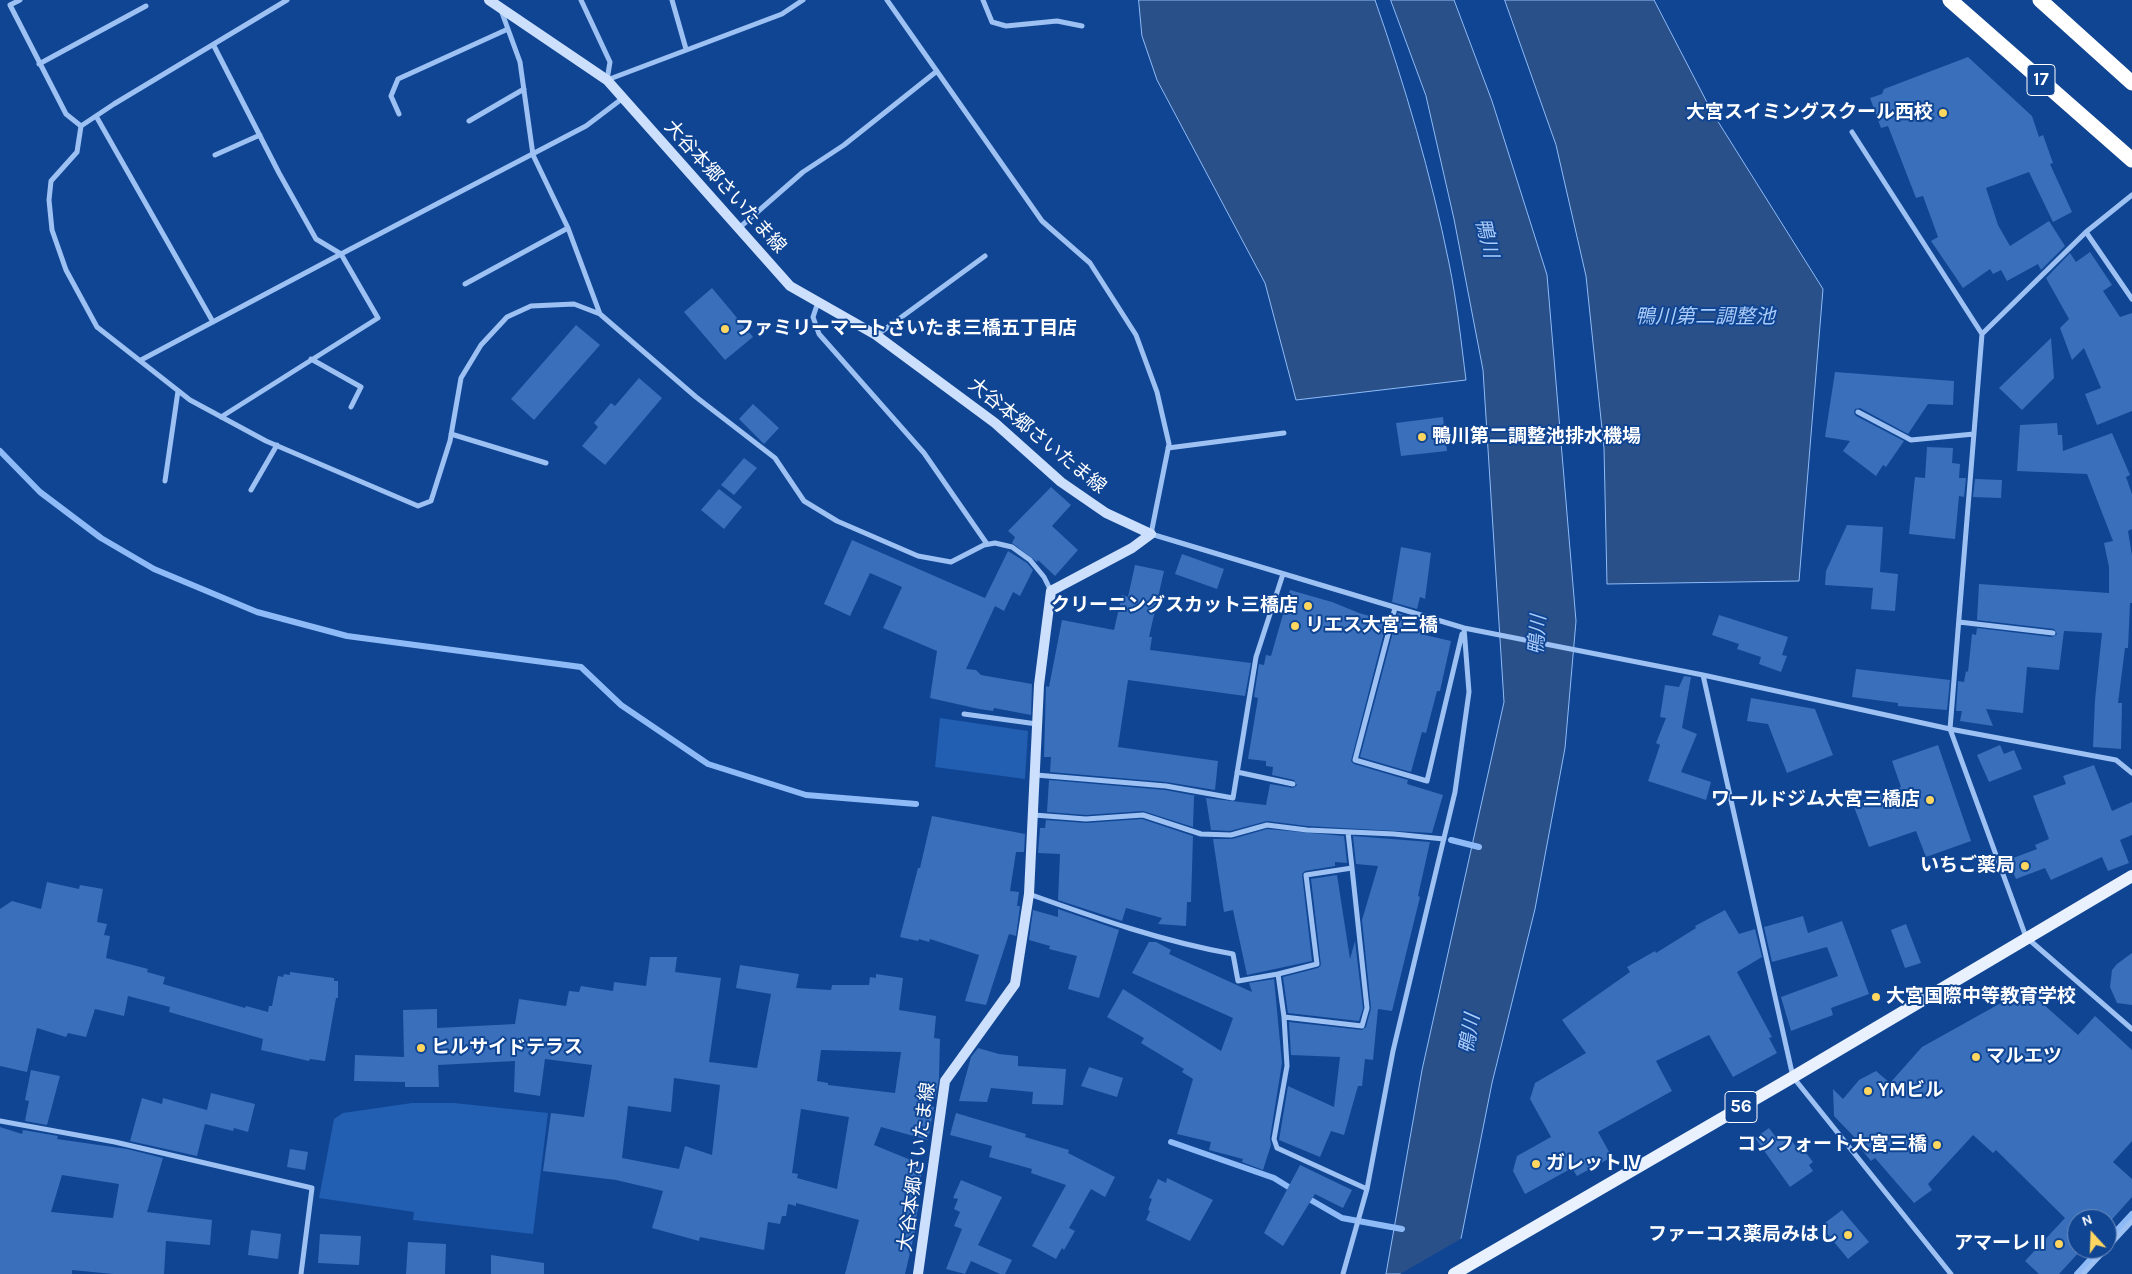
<!DOCTYPE html>
<meta charset="utf-8">
<style>
body{margin:0}
#map{position:relative;width:2132px;height:1274px;overflow:hidden;background:#104593;font-family:Karla,sans-serif}
canvas{display:block}
.north{position:absolute;left:2067px;top:1209px;width:50px;height:50px;box-sizing:border-box;background:#104593;border:1px solid #708fbe;border-radius:50%;rotate:340deg;font-size:14px;font-weight:700;line-height:20px;text-align:center;color:#fff}
.north::after{content:'';display:block;margin:auto;width:18px;height:22px;background:#ffd65f;clip-path:polygon(50% 0,100% 100%,50% 72%,0 100%)}
</style>
<div id="map">
<canvas width="2132" height="1274"></canvas>
<div class="north">N</div>
</div>
<script>
const ctx = document.querySelector('canvas').getContext('2d');
ctx.lineJoin = 'round';
function fillPath(path, color) { ctx.fillStyle = color; ctx.fill(path, 'evenodd'); }
function trace(path, color, width, dash) { ctx.strokeStyle = color; ctx.lineWidth = width; ctx.lineCap = dash ? 'butt' : 'round'; ctx.setLineDash(dash || []); ctx.stroke(path); }
function drawText(font, color, halo, rows, align = 'center') {
  ctx.font = font + ' Karla,"Noto Sans JP",sans-serif'; ctx.lineWidth = 4; ctx.setLineDash([]); ctx.textBaseline = 'middle'; ctx.strokeStyle = halo; ctx.fillStyle = color; for (const [text, x, y, turn = 0] of rows) {
    ctx.save(); ctx.translate(x, y); ctx.rotate((+turn || 0) * Math.PI / 180); ctx.textAlign = isNaN(turn) ? turn : align; if (halo) ctx.strokeText(text, 0, 0); ctx.fillText(text, 0, 0); ctx.restore();
  }
}
fillPath(new Path2D(`
 M940,718L1028,731L1025,779L935,767Z
 M412,1103H454L548,1113L533,1234L413,1220L414,1212L319,1198L334,1119L343,1113Z`), '#225eb2');
const water = new Path2D(`
 M1139,0H1375C1405,86 1431,174 1449,263C1457,302 1461,341 1466,380L1296,400L1265,283L1157,80L1142,36Z
 M1391,0H1454L1492,101L1547,275L1576,621L1565,748L1535,909L1492,1083L1454,1274H1386L1422,1070L1504,702L1483,370L1454,219L1426,96Z
 M1505,0H1654L1712,112L1823,289L1799,581L1607,584L1604,448L1586,276L1556,145Z`);
fillPath(water, '#2a508a');
trace(water, '#8ebbf7', 1);
fillPath(new Path2D(`
 M1464,1237L1457,1274H1400Z`), '#104593');
trace(new Path2D(`
 M0,451L40,492L101,538L154,569L257,612L347,636L581,667L621,705L708,764L806,795L916,804
 M1451,840L1479,847
 M1171,1142L1274,1178L1295,1191
 M1304,1196L1342,1218L1402,1229
 M2107,1241L2132,1214
 M2077,1274L2100,1249`), '#8ebbf7', 6);
fillPath(new Path2D(`
 M1968,57L2032,116L2039,137L2043,135L2053,163L2050,164L2072,212L2053,222L2029,172L1986,188L1998,225L2010,246L2049,221L2065,246L2041,270L2038,264L2007,281L2001,270L1993,274L1990,269L1963,288L1931,241L1938,237L1923,196L1916,198L1888,126L1881,128L1870,98L1882,94L1884,89Z
 M2090,252L2112,285L2103,291L2120,317L2132,313V411L2097,425L2085,394L2101,388L2084,348L2072,360L2060,328L2069,319L2046,278L2070,253L2076,262Z
 M712,288L753,337L725,360L684,312Z
 M576,325L600,345L534,420L511,399Z
 M2051,338L2054,378L2022,410L1999,388Z
 M1835,372L1954,381L1953,405L1928,404L1908,434L1860,408L1855,409L1854,413L1856,416L1904,441L1886,467L1883,465L1876,476L1843,451L1850,441L1825,437Z
 M639,378L662,398L605,465L582,446L598,427L594,423L611,403L615,406Z
 M753,404L779,428L764,444L739,419Z
 M1443,417L1447,451L1401,456L1396,423Z
 M2057,423L2058,435H2062L2063,451L2112,433L2130,475L2126,477L2132,494V529L2128,531L2132,555V603H2130L2128,648H2125L2118,703H2122L2121,749L2093,747L2095,700L2102,633L2064,631L2059,670L2027,667L2023,713L1986,709L1993,726L1960,721L1962,711H1956L1958,681L1964,682L1966,671L1968,672L1972,634L1976,635L1977,628L2052,637L2057,634L2054,629L1977,620L1979,584L2109,593V567L2104,543L2113,541L2087,474L2017,471L2020,425Z
 M1927,447L1953,448L1952,463L1960,464L1959,478H1966L1964,497L1959,496L1955,539L1909,534L1915,477L1925,478Z
 M744,458L757,468L734,495L721,485Z
 M1975,479L2002,480L2001,498L1973,497Z
 M1051,487L1071,505L1052,526L1078,550L1055,576L1038,560L1037,562L1012,543L1015,537L1008,531Z
 M719,489L742,507L724,529L701,510Z
 M1847,525L1883,527L1880,572L1898,574L1895,611L1871,609L1873,588L1825,585L1826,571Z
 M852,540L985,598L1008,551L1027,563L1033,570L1020,596L1013,592L1004,611L995,606L966,669L976,670L981,675L1032,684L1031,715L994,708L993,711L979,709L930,698L937,651L883,628L902,587L870,573L850,616L824,604Z
 M1401,547L1431,553L1425,599L1420,597L1417,609L1392,602Z
 M1182,554L1224,569L1217,589L1175,574Z
 M1135,565L1164,571L1149,637H1152L1150,650L1251,663L1245,696L1128,680L1118,747L1218,761L1215,790L1166,782L1050,772L1051,757H1044L1046,686L1049,687L1062,620L1114,630L1122,595L1128,597Z
 M1290,590L1332,602L1359,613L1387,621L1351,761L1354,764L1408,780L1407,784L1443,795L1432,833L1307,826L1267,821L1230,831L1211,830L1206,798L1266,805L1270,784L1293,788L1297,785L1294,780L1272,775L1273,767L1266,766V761L1248,759L1258,698L1254,697L1259,664L1264,665L1266,655L1271,656Z
 M1398,613L1414,618L1411,629L1426,633L1425,635L1451,641L1440,691H1437L1426,733L1422,732L1411,772L1360,757Z
 M1719,615L1788,637L1782,655L1787,656L1781,672L1759,664L1761,657L1737,649L1739,644L1712,635Z
 M1856,669L1950,680L1947,710L1898,706V703L1852,697Z
 M1684,676L1691,677L1682,728L1697,734L1681,772L1711,782L1706,800L1648,781L1660,745L1656,743L1666,718L1660,717L1665,685L1679,687Z
 M1751,698L1815,709L1833,755L1787,773L1768,724L1747,721Z
 M1938,745L1971,841L1926,857L1916,831L1869,847L1853,804L1901,787L1892,761Z
 M2000,745L2004,754L2014,750L2022,769L1989,782L1977,755Z
 M2094,765L2112,811L2132,802V835L2120,840L2129,863L2108,871L2102,857L2051,880L2045,868L2016,879L2008,860L2037,849L2035,845L2049,839L2033,796L2066,784L2063,776Z
 M1049,780L1165,790L1197,796H1194L1193,827L1143,811L1086,815L1047,812Z
 M932,816L1025,834L1024,852H1016L1010,891L1019,892L1017,906H1020L1016,936L1009,934L986,1005L965,1001L979,955L930,939L929,942L919,939L918,941L900,937L918,868H920Z
 M1142,819L1193,836L1191,902H1187L1186,926L1158,924L1162,918L1126,908L1122,921L1058,900L1060,854L1038,853L1040,828H1045L1046,820L1086,823Z
 M1267,829L1344,836L1347,863L1335,862V866L1305,871L1302,874L1312,961L1247,975L1233,910L1224,912L1213,839H1232Z
 M1353,836L1430,842L1418,896L1420,897L1392,1011L1378,1009L1373,1060L1365,1059L1362,1086H1358L1344,1135L1331,1131L1320,1157L1279,1140L1288,1086L1334,1107L1340,1057L1291,1055L1289,1022L1362,1030L1366,1027L1371,1008L1362,920L1378,866L1356,864Z
 M1337,875L1350,959L1355,941L1363,1008L1359,1021L1288,1013L1283,977L1318,968L1321,965L1311,879Z
 M47,882L79,889L80,885L103,889L97,922L107,924L104,935L110,936L106,958L148,969L147,972L165,977L163,984L245,1008L246,1006L268,1012L269,1006H272L278,976L283,977L284,974L290,975V972L334,978V981H338V998H336L325,1061L310,1059L309,1061L261,1050L263,1039L169,1012L170,1007L128,996L124,1016L95,1009L86,1037L68,1033L66,1037L37,1028L27,1072L0,1066V909L12,901L41,909Z
 M1058,909L1119,930L1099,998L1068,989L1077,956L1049,949L1050,946L1029,940L1033,910L1058,917Z
 M1725,910L1739,934L1755,929L1762,957L1737,972L1772,1037L1769,1038L1777,1053L1733,1077L1709,1035L1656,1061L1672,1091L1598,1132L1612,1157L1577,1176L1572,1168L1525,1194L1513,1171L1517,1156L1551,1137L1530,1099L1535,1083L1586,1053L1562,1020L1630,972L1627,967L1655,951L1656,953L1696,928L1695,926Z
 M1803,916L1808,933L1842,921L1869,994L1831,1008L1833,1015L1791,1031L1781,997L1838,976L1827,947L1772,962L1764,927Z
 M1906,924L1921,963L1905,968L1891,930Z
 M1149,942H1156L1171,950L1169,954L1252,992L1249,983L1274,979L1282,1063L1270,1138L1271,1145L1263,1170L1242,1162L1243,1159L1209,1150L1211,1142L1177,1134L1193,1079L1182,1072L1184,1069L1141,1043L1144,1038L1107,1017L1123,989L1221,1051L1233,1018L1132,973Z
 M2132,953V1005L2117,1003L2110,987L2112,970L2117,964Z
 M650,957H677L675,972L721,978L709,1062L757,1068L771,994L736,988L740,965L799,974L796,988L831,990L832,985H869L870,977L876,978V974L903,978L899,1010L936,1016L934,1038L940,1039L939,1078L935,1100H927L926,1104L934,1107L928,1140L881,1127L874,1145L923,1165L916,1203L919,1204L915,1222L917,1223L905,1274H845L859,1220L796,1203V1206L788,1204L786,1216H782L780,1224L768,1222L764,1250L700,1237L699,1241L652,1228L663,1191L616,1180L543,1171L551,1113L584,1117L592,1065L545,1059L540,1096L514,1092L515,1061L438,1065L439,1087H405V1082L354,1081L355,1055L404,1057L403,1010L437,1009V1028L515,1024L519,999L566,1006L569,991L579,992L581,986L613,991L614,982L646,986ZM821,1050L901,1052L895,1093L828,1085V1083L817,1081ZM674,1078L720,1085L712,1155L685,1146L679,1169L622,1158L628,1106L671,1112ZM801,1109L849,1117L837,1189L797,1178L798,1174L792,1173Z
 M2026,989L2078,1035L2095,1016L2132,1050V1141L2113,1162L2132,1179V1197L2107,1225V1219H2077V1249H2082L2059,1274H2039L2025,1261L2065,1218L1996,1150L1993,1153L1973,1135L1928,1184L1932,1190L1914,1203L1875,1158L1871,1161L1857,1144L1859,1142L1834,1116L1833,1089L1843,1099L1859,1080L1876,1071L1890,1083L1922,1047Z
 M978,1048L999,1054L1018,1056V1066L1066,1069L1063,1105L1032,1104L1033,1092L991,1088L987,1102L959,1101L971,1057Z
 M1089,1067L1123,1078L1117,1097L1081,1086Z
 M31,1070L60,1076L47,1125L25,1121L29,1101L25,1100Z
 M211,1093L255,1104L248,1132L234,1128L233,1131L205,1124L197,1156L130,1141L142,1098L162,1104L163,1098L207,1110Z
 M956,1113L1026,1134L1025,1137L1069,1150L1068,1153L1115,1177L1105,1197L1091,1189L1069,1228L1075,1231L1064,1250L1062,1248L1056,1259L1032,1246L1066,1185L1031,1173L1032,1169L989,1157L992,1146L950,1135Z
 M0,1127L22,1134L23,1130L58,1136L57,1139L127,1149L163,1158L147,1212L212,1220L210,1245L166,1241L164,1274H113L72,1270V1274H0ZM62,1175L119,1184L113,1218L51,1212Z
 M1769,1128L1778,1140L1787,1134L1799,1151L1803,1149L1813,1162L1809,1165L1813,1171L1790,1187L1755,1138Z
 M290,1149L308,1152L305,1170L287,1167Z
 M1300,1165L1352,1190L1343,1208L1315,1194L1283,1246L1264,1233Z
 M1167,1178L1213,1200L1190,1241L1146,1220L1150,1211L1148,1210L1152,1199L1149,1198L1158,1179L1166,1183Z
 M961,1180L1002,1197L978,1245L1012,1260L1005,1274H1000L971,1261L965,1274L946,1269L962,1229L954,1226L960,1212L954,1209L958,1199L953,1198Z
 M1842,1210L1869,1242L1848,1259L1821,1226Z
 M251,1230L281,1234L278,1259L248,1255Z
 M320,1234L361,1236L359,1265L318,1263Z
 M408,1242L446,1244L445,1274H406Z
 M491,1255L544,1263V1274H491Z`), '#396fbb');
trace(new Path2D(`
 M20,0L10,5L66,114L81,126L114,104L287,0
 M581,0L610,62L607,80L782,14L803,0
 M672,0L686,49
 M887,0L1042,221L1090,263L1136,335L1157,392L1169,444L1151,534L1464,628L1703,675L1950,729L2116,760L2132,773
 M983,0L992,22L1006,26L1057,21L1082,26
 M501,10L520,62L533,155L568,228L600,314L696,397L775,458L804,501L837,521L918,556L951,562L984,545L995,543L1012,547L1030,560L1044,577L1051,591
 M214,46L279,173L316,239L341,254L586,126L623,98
 M39,64L146,6
 M399,114L391,96L398,79L508,29
 M96,116L213,322
 M469,121L524,89
 M81,126L77,152L51,181L49,200L52,230L66,270L97,327L190,400L266,441L418,506L431,501L450,441L461,378L481,345L507,317L531,306L574,304L600,314
 M1852,132L1982,334L1950,729L2026,937L2132,1029
 M215,155L260,135
 M739,228L803,172L844,145L937,71
 M2086,232L2132,299
 M465,284L568,228
 M818,302L813,317L819,334L924,453L987,544
 M1982,334L2086,232L2132,195
 M877,335L985,256
 M311,359L361,387L351,407
 M141,360L341,254L378,318L221,417
 M1858,412L1911,440L1974,434
 M451,434L546,463
 M1168,448L1284,433
 M165,481L178,391
 M251,490L277,445
 M1395,608L1355,760L1427,781L1462,634
 M1959,622L2053,633
 M1703,675L1793,1077L1951,1274
 M964,714L1037,724
 M1237,772L1293,784
 M1036,775L1166,786L1233,798L1256,657L1283,574
 M1034,815L1086,819L1143,815L1201,834L1231,835L1267,825L1307,830L1394,834L1444,839
 M1348,832L1352,868
 M1029,894C1096,918 1164,942 1233,954L1238,981L1278,974L1284,1017L1287,1066L1274,1139L1277,1148L1367,1189
 M1278,974L1317,964L1306,875L1352,868L1367,1008L1362,1026L1284,1017
 M0,1121L115,1142L312,1188L301,1274
 M2107,1248L2132,1221
 M1343,1274L1367,1189L1393,1051L1455,792L1469,692L1464,628
 M2083,1274L2106,1249`), '#9dc1f3', 5);
trace(new Path2D(`
 M489,0L607,80L790,286L876,335L995,423L1061,482L1106,513L1151,534L1132,548L1051,591L1039,685L1029,894L1015,984L945,1081L918,1274`), '#ccdffd', 10);
trace(new Path2D(`
 M1454,1274L1793,1077L2132,876`), '#e9f1ff', 12);
trace(new Path2D(`
 M1950,0L2132,160
 M2040,0L2132,83`), '#fff', 15);
for (const [x, y, r, color] of [
 [1943,113,5,"#ffd65f"],
 [725,329,5,"#ffd65f"],
 [1422,437,5,"#ffd65f"],
 [1308,606,5,"#ffd65f"],
 [1295,626,5,"#ffd65f"],
 [1930,800,5,"#ffd65f"],
 [2025,866,5,"#ffd65f"],
 [1876,997,5,"#ffd65f"],
 [421,1048,5,"#ffd65f"],
 [1976,1057,5,"#ffd65f"],
 [1868,1091,5,"#ffd65f"],
 [1937,1145,5,"#ffd65f"],
 [1536,1164,5,"#ffd65f"],
 [1848,1235,5,"#ffd65f"],
 [2059,1244,5,"#ffd65f"]
]) { const dot = new Path2D(); dot.arc(x, y, r, 0, 2 * Math.PI); ctx.fillStyle = color; ctx.fill(dot); trace(dot, '#104593', 2); }
for (const [x, y, w] of [
 [2041,80,28],
 [1741,1107,32]
]) { const box = new Path2D(); box.roundRect(x - w / 2, y - 15.5, w, 31, 4); ctx.fillStyle = '#104593'; ctx.fill(box); trace(box, '#fff', 1); }
drawText('bold 18px', '#fff', null, [
 ["17",2041,80],
 ["56",1741,1107]
]);
drawText('bold 19px', '#fff', '#104593', [
 ["大宮スイミングスクール西校",1933,113,"right"],
 ["ファミリーマートさいたま三橋五丁目店",735,329],
 ["鴨川第二調整池排水機場",1432,437],
 ["クリーニングスカット三橋店",1298,606,"right"],
 ["リエス大宮三橋",1305,626],
 ["ワールドジム大宮三橋店",1920,800,"right"],
 ["いちご薬局",2015,866,"right"],
 ["大宮国際中等教育学校",1886,997],
 ["ヒルサイドテラス",431,1048],
 ["マルエツ",1986,1057],
 ["YMビル",1878,1091],
 ["コンフォート大宮三橋",1927,1145,"right"],
 ["ガレットⅣ",1546,1164],
 ["ファーコス薬局みはし",1838,1235,"right"],
 ["アマーレⅡ",2049,1244,"right"]
], 'left');
drawText('19px', '#fff', '#104593', [
 ["大谷本郷さいたま線",725,187,48],
 ["大谷本郷さいたま線",1037,436,39],
 ["大谷本郷さいたま線",917,1167,-82]
]);
drawText('italic 20px', '#a9cbfa', '#104593', [
 ["鴨川",1486,238,76],
 ["鴨川第二調整池",1705,317],
 ["鴨川",1538,635,-86],
 ["鴨川",1470,1034,-80]
]);
</script>
